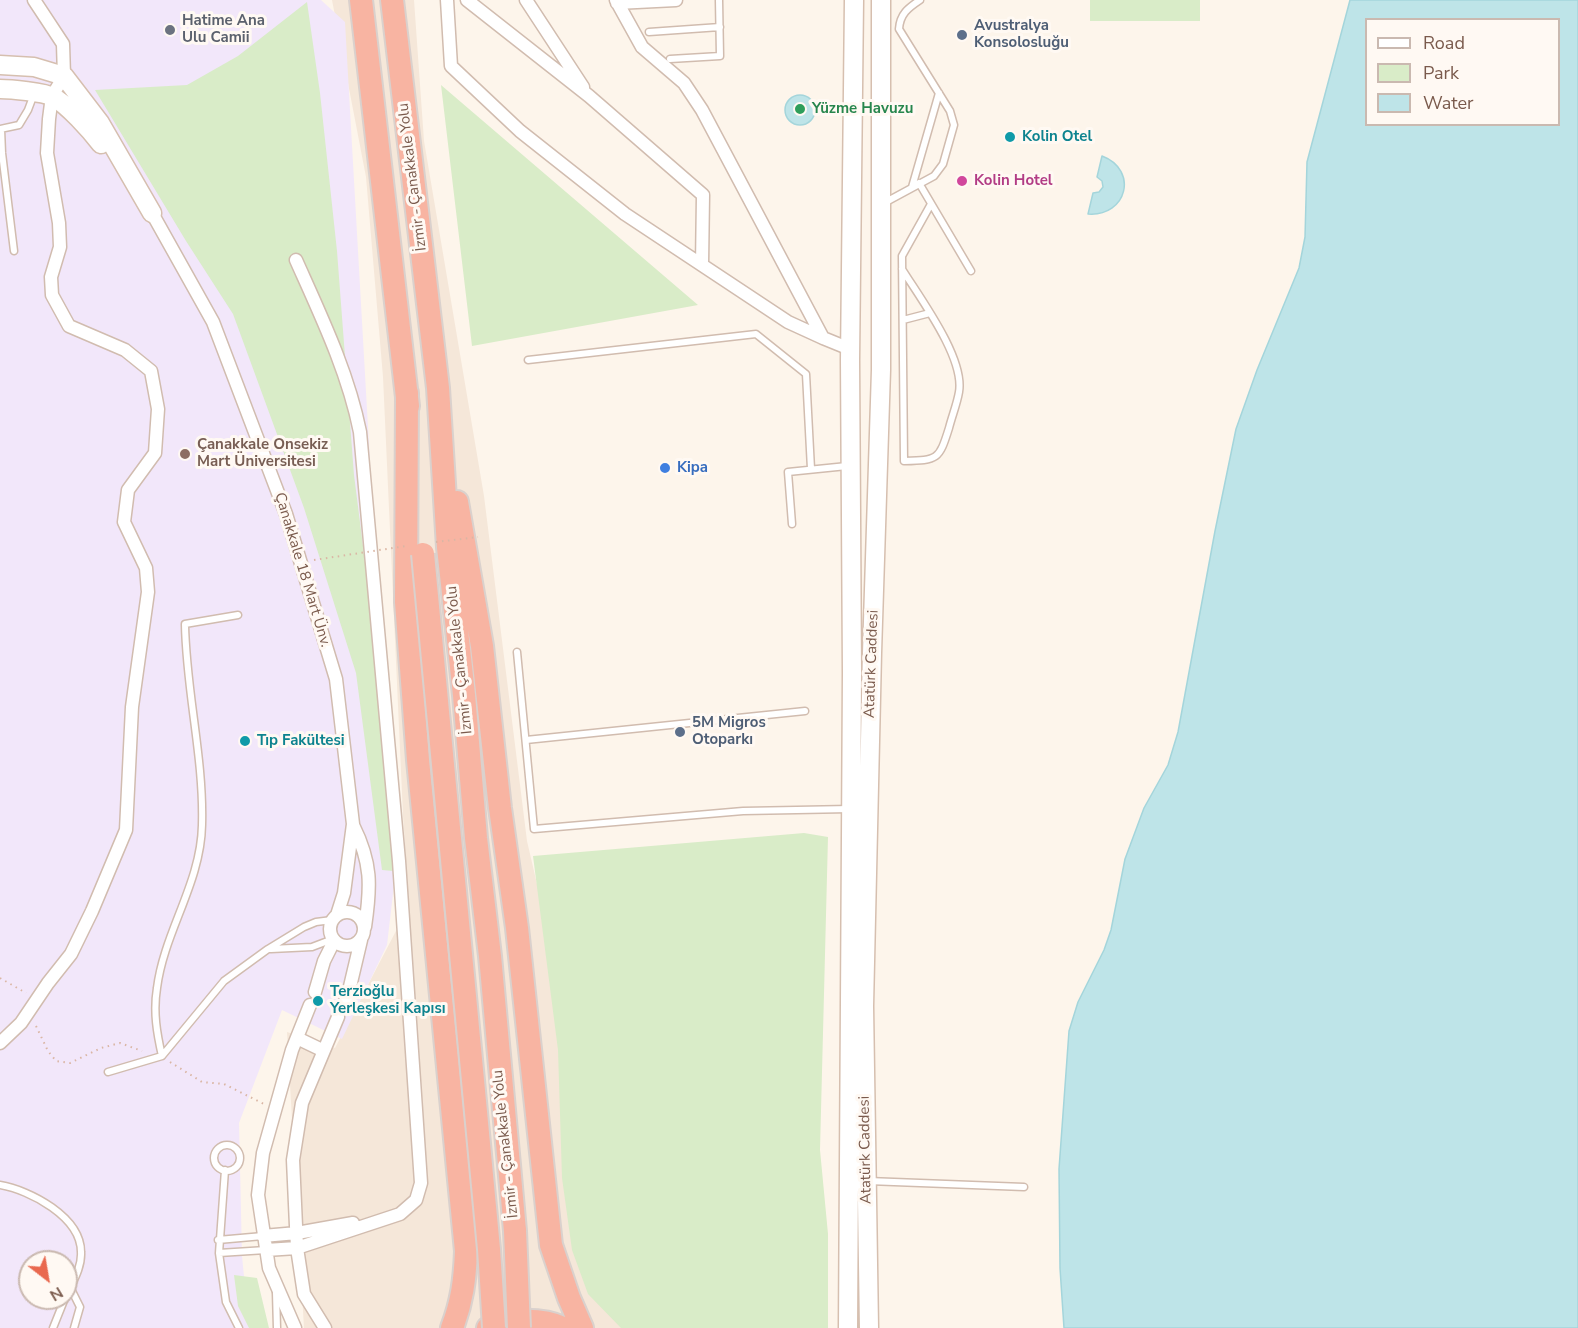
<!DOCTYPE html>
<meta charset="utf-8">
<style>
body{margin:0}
#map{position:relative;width:1578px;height:1328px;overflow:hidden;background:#fdf5eb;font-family:"Nunito Sans",sans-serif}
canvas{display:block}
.legend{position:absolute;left:1365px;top:18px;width:195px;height:108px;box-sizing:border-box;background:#fff9f3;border:2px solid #cab9b0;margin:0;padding:8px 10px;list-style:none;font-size:18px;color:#7a5a4c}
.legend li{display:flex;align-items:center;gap:12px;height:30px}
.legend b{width:30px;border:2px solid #cab9b0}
.north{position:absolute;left:18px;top:1250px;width:60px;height:60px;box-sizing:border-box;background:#fff9f3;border:2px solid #cab9b0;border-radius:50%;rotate:149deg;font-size:16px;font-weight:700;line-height:24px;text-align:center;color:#7a5a4c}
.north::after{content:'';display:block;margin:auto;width:21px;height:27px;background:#e9694f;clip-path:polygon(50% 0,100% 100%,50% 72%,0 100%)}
</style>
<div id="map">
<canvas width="1578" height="1328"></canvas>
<ul class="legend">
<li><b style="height:8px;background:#fff"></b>Road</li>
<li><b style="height:16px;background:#d9ecc8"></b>Park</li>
<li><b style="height:16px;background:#bee4e8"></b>Water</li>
</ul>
<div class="north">N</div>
</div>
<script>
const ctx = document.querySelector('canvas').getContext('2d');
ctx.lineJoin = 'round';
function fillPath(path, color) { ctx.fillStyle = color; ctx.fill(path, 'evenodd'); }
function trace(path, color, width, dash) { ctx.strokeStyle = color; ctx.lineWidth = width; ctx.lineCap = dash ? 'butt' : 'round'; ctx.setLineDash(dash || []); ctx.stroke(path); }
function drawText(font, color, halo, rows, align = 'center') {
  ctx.font = font + ' "Nunito Sans",sans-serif'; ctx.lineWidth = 6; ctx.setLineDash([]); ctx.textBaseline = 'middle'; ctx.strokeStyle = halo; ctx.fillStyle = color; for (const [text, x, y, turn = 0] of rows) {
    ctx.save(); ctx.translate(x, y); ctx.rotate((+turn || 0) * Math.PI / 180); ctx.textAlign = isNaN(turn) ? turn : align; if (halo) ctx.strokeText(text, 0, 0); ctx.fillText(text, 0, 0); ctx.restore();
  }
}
fillPath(new Path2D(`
 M332,0H414L424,141L484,496L527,841L640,1328H304L287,1032L335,1048L409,906L403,815L383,377L366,177Z`), '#f5e7d9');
fillPath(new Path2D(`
 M0,0H321L345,22L394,885L387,945L342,1039L282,1010L239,1123L242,1256L249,1328H0ZM30,1262H66V1298H30Z`), '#f2e7fa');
fillPath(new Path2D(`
 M1090,0H1200V21H1090Z
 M307,2L320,93L337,251L354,475L380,680L393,871L382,870L356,673L304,508L233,314L186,241L95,90L187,85L238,56Z
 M441,85L698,305L472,346Z
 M804,833L828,837L820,1150L828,1234V1328H621L588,1294L572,1250L562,1178L558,1050L533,856Z
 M234,1275L257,1278L269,1328H249L238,1306Z`), '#d9ecc8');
const water = new Path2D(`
 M1350,0H1578V1328H1064L1060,1268L1059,1169L1069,1031L1078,1002L1104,950L1111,930L1125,859L1144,808L1168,765L1178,732L1215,531L1236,429L1257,370L1299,268L1305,237L1307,162ZM1366,20H1558V124H1366Z
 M785 110a15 15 0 1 1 30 0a15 15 0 1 1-30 0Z
 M1102,156C1139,170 1127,217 1088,214L1093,193L1099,192L1103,187L1102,181L1097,177Z`);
fillPath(water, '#bee4e8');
trace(water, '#a4d5db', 1.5);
const lane = new Path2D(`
 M649,32L720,27
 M670,59L720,56L719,0
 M0,129L19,125L28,110L34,94
 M1,129L2,153L14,251
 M919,183L971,271
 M912,187L939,93
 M884,203L934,176L943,164L954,125L950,111L899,29C900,14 908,8 920,0
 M902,269C920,298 965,358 959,392C957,404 952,416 949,428C939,460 938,460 904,461L902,256L931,204
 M903,320L930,313
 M528,360L756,334L806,374L811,469
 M792,524L788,472L847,466
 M517,652L534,829L743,811L850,809
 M526,740L805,711
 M271,949L312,947L333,939
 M162,1056C157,1034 153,1012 157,988C164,932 201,883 202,825C204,758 186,691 185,624L238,615
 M108,1072L162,1056L224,981L268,949L304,927L316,922L332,920
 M214 1158a13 13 0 1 1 26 0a13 13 0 1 1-26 0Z
 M225,1170L219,1253L226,1302L239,1328
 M868,1181L1024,1187
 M0,1185C30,1190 81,1217 81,1252C82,1268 72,1283 66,1297
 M218,1240L263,1236
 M219,1253L266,1250
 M70,1287L80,1307L74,1328
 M276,1293L277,1328
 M53,1328L65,1298`);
const street = new Path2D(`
 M447,0L451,66L520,131L625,214L788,322L823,338
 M467,0L589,96L703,195L702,265
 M526,0L583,87
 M616,0L642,47L684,83L702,110L823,338L850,349
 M617,3L676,0
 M152,213L213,322L286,514L336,679L353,824L344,893L337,915
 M353,825C372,863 371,886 365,927
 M330 929a17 17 0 1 1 34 0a17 17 0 1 1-34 0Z
 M315,992L324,961L334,941
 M344,1004L348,995L361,940
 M297,1038L322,1050
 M0,1043L21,1023L48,983L71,954L92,911L126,830L132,707L148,592L146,568L124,522L128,490L155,453L158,409L151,371L125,350L69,326L52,295L51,277L60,247L59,223L47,153L49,119L52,96L64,76L63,44L34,0
 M263,1236L297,1233L353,1223
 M266,1250L297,1248L400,1214L416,1200L421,1183L399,861L360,432C348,372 321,316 296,260
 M295,1328L269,1268L258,1195L263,1153L292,1050L310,1005
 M325,1328L304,1294L297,1248L293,1160L302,1103L338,1017`);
const secondary = new Path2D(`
 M0,65L34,67L64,76L100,123L152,213
 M0,89C10,89 44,92 53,97C67,104 91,131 101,144
 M848,1328L852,673L850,360L854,0
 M869,1328L864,1006L872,653L881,370V0`);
const highway = new Path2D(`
 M361,0L408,406
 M392,0L438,388L448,547L464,695L476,838L490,956L515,1231
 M407,393L406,602L418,760L466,1251C465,1279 462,1302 452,1328
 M457,502L482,646L500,808L517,928L551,1245L569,1298L582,1328
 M488,1328C508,1319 542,1318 563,1328`);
trace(lane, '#d1bcaf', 9);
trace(street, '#d1bcaf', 15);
trace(secondary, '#d6bfaf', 21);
trace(highway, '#dad1cd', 26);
trace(new Path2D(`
 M0,978L26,993
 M36,1026L48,1051L56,1061L70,1063L101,1048L120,1043L142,1051
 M170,1062L202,1082L224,1084L264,1104`), '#dab6a4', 2, [1.5, 4.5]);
trace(lane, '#fff', 6);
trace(street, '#fff', 12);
trace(secondary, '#fff', 18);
trace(highway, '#f8b4a2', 22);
const highwayBridge = new Path2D(`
 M423,554L489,1249L494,1328
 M515,1231L519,1328`);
trace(highwayBridge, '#dad1cd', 26, []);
trace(new Path2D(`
 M436,542L478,537
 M314,560L406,546`), '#dab6a4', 2, [1.5, 4.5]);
trace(highwayBridge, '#f8b4a2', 22);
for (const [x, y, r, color] of [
 [170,30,6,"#6b7280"],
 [962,35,6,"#5c6f8a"],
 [800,109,6,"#2e9e5b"],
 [1010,137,6,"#0f9aa8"],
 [962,181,6,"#d1479c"],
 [185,454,6,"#8d6e63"],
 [665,468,6,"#3f7fe0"],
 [680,732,6,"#5c6f8a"],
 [245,741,6,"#0f9aa8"],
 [318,1001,6,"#0f9aa8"]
]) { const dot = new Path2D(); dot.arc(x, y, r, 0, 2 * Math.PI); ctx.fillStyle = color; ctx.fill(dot); trace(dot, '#fff9f3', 2); }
drawText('bold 15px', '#5b616d', '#fff9f3', [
 ["Hatime Ana",182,21],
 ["Ulu Camii",182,38]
], 'left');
drawText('bold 15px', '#4e5e75', '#fff9f3', [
 ["Avustralya",974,26],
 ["Konsolosluğu",974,43],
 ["5M Migros",692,723],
 ["Otoparkı",692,740]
], 'left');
drawText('bold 15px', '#27864d', '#fff9f3', [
 ["Yüzme Havuzu",812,109]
], 'left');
drawText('bold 15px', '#0d838f', '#fff9f3', [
 ["Kolin Otel",1022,137],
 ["Tıp Fakültesi",257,741],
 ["Terzioğlu",330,992],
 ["Yerleşkesi Kapısı",330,1009]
], 'left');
drawText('15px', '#7a5a4c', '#fff9f3', [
 ["İzmir - Çanakkale Yolu",413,177,-97],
 ["Çanakkale 18 Mart Ünv.",302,570,73],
 ["İzmir - Çanakkale Yolu",460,660,-96],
 ["Atatürk Caddesi",872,664,-88],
 ["İzmir - Çanakkale Yolu",506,1144,-96],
 ["Atatürk Caddesi",866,1150,-91]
]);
drawText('bold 15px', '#b23c85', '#fff9f3', [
 ["Kolin Hotel",974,181]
], 'left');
drawText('bold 15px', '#785e54', '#fff9f3', [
 ["Çanakkale Onsekiz",197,445],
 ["Mart Üniversitesi",197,462]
], 'left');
drawText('bold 15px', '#366cbe', '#fff9f3', [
 ["Kipa",677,468]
], 'left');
</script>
